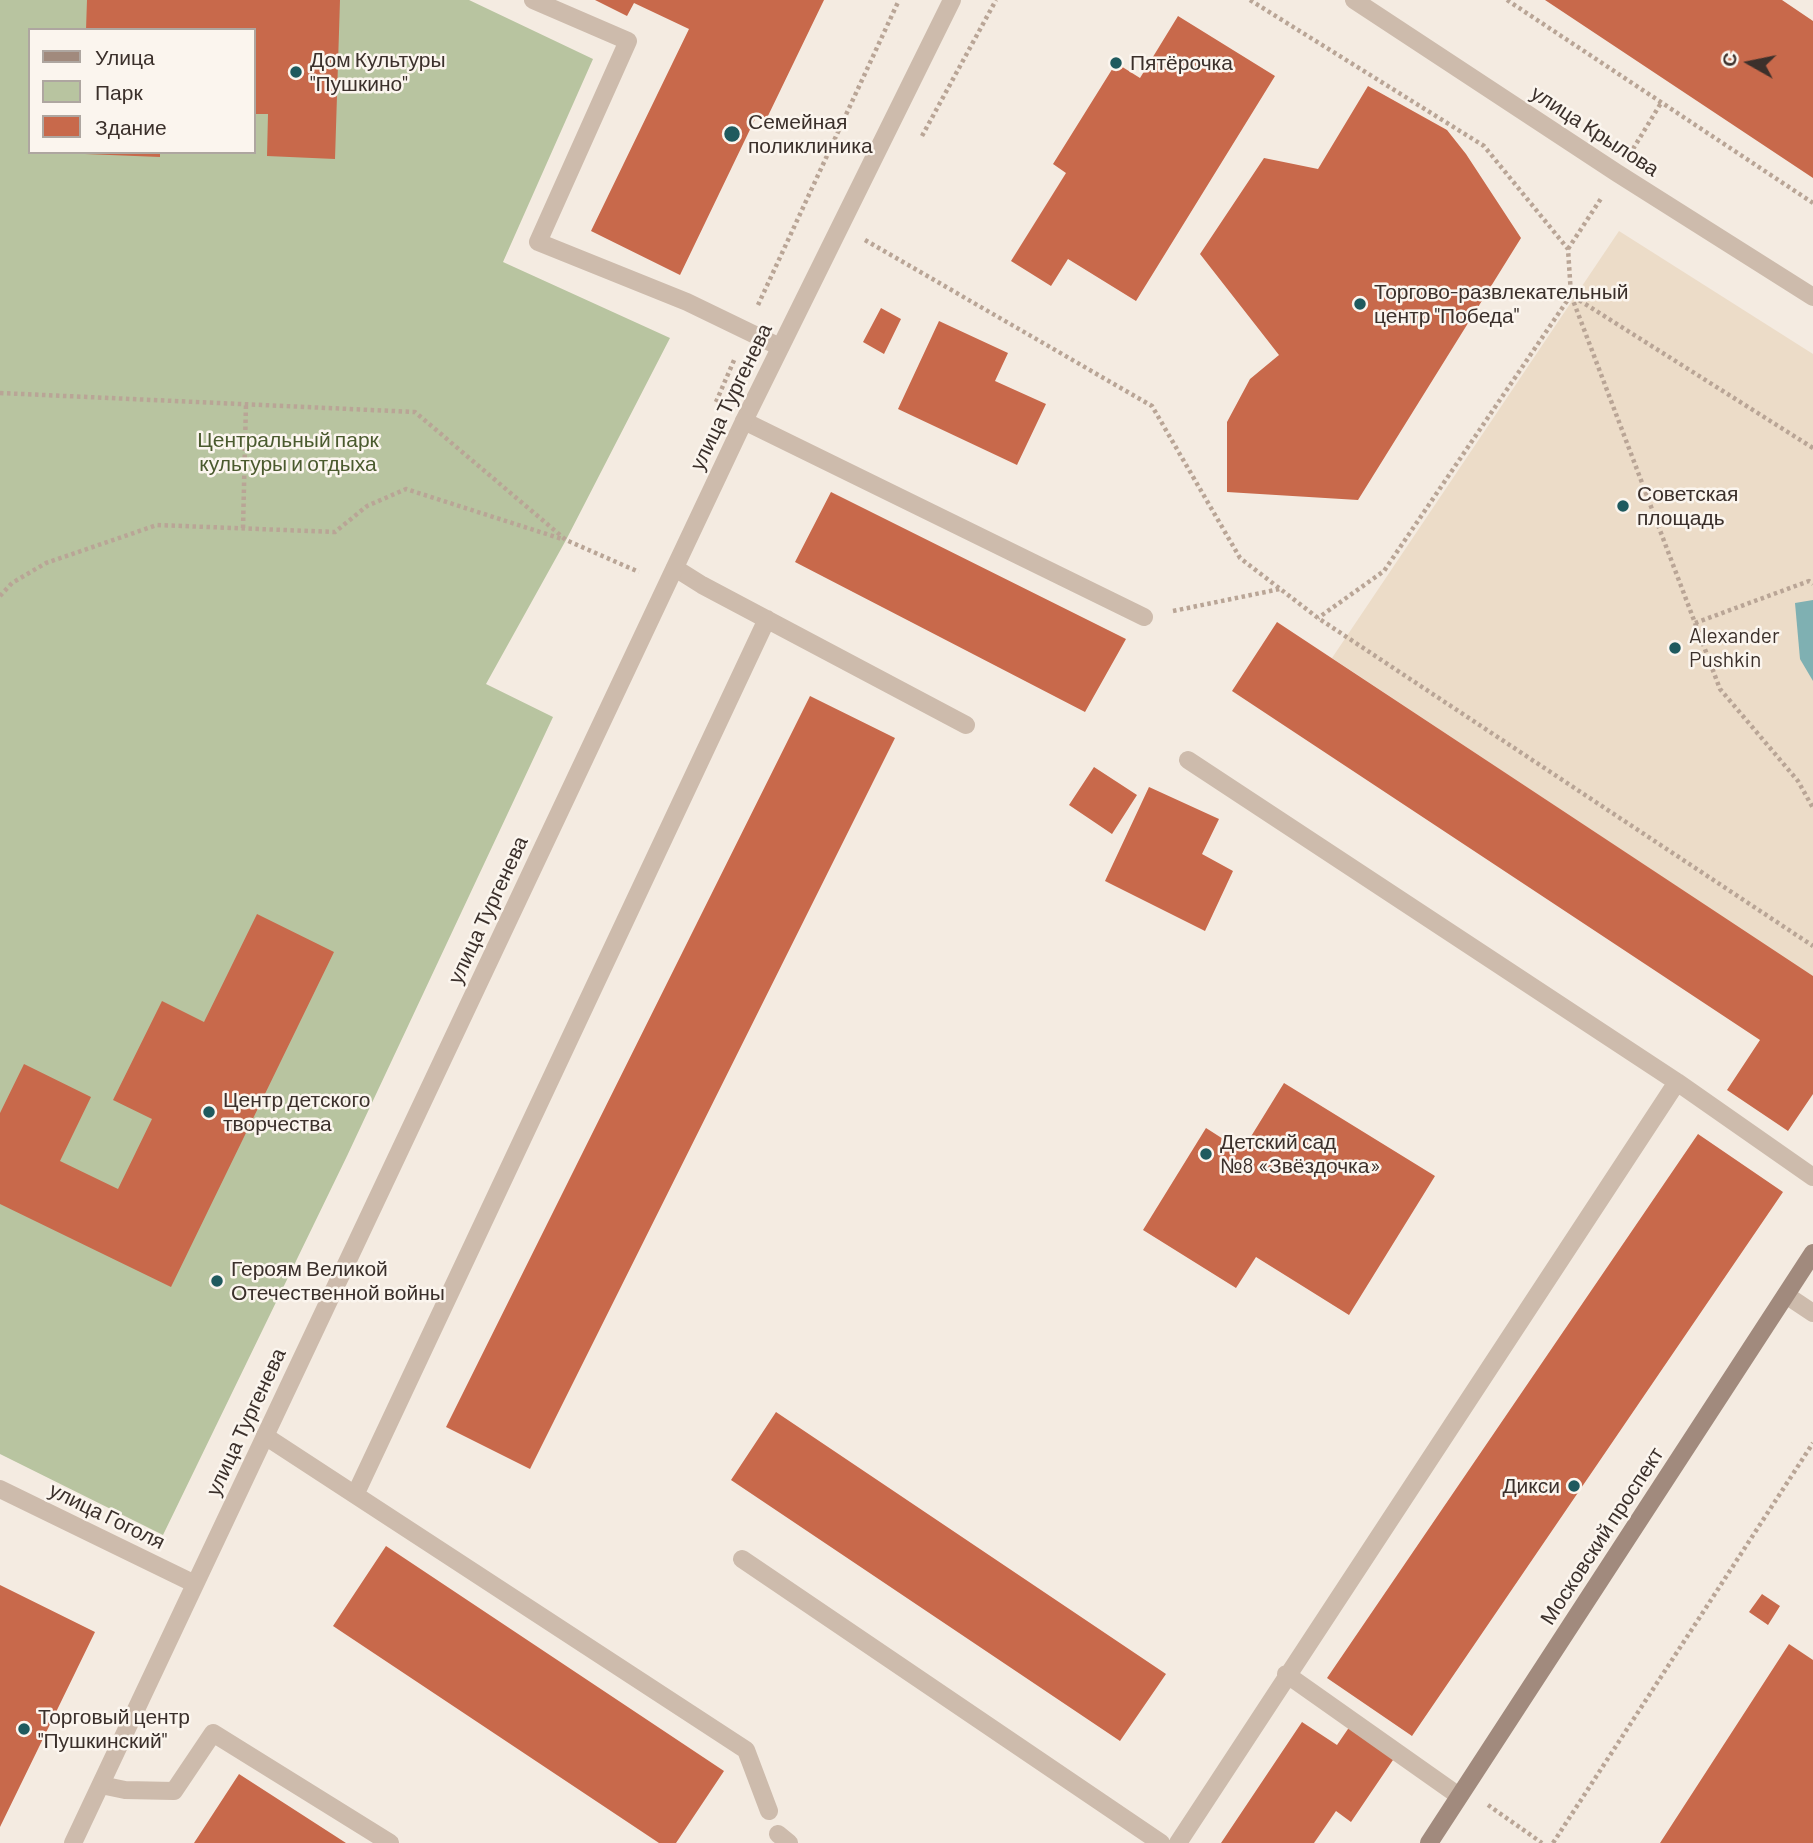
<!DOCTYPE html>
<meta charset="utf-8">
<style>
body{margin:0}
#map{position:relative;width:1813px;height:1843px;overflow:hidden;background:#f4ebe1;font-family:Barlow,sans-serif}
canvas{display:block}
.legend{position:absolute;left:28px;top:28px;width:228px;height:126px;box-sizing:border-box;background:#fbf5ee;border:2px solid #aea6a0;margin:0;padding:9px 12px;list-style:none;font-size:21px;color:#3b302b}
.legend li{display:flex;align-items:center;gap:14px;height:35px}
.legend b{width:35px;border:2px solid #aea6a0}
.north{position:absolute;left:1715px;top:28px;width:70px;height:70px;-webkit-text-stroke:5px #fbf5ee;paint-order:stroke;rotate:279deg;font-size:19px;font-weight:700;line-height:28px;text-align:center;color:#3b302b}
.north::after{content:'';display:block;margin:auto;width:24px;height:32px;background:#3b302b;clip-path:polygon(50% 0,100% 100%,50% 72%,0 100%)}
</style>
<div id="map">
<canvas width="1813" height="1843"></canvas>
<ul class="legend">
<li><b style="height:9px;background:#a18a7d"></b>Улица</li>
<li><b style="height:19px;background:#b8c4a0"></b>Парк</li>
<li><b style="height:19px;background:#c8694b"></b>Здание</li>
</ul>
<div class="north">С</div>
</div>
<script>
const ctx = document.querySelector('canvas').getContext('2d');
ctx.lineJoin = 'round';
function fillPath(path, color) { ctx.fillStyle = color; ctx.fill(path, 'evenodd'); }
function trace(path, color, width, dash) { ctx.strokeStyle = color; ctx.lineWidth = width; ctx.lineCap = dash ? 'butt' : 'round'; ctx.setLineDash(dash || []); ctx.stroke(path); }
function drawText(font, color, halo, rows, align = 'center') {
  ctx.font = font + ' Barlow,sans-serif'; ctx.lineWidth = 5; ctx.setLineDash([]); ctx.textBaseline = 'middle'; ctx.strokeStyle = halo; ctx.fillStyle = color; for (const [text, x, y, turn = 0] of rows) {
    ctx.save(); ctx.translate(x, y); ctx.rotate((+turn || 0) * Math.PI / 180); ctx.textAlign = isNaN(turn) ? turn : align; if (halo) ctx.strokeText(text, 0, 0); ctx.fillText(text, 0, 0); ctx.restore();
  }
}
fillPath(new Path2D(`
 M0,0H469L593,59L503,262L670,338L566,540L486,684L553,717L347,1156L163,1535L0,1454ZM30,30H254V152H30Z`), '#b8c4a0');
fillPath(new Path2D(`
 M1619,231L1813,354V977L1332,658Z`), '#ecdcc8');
fillPath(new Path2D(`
 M1813,600V681L1800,659L1795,603Z`), '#7fb0b2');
fillPath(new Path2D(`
 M87,0H340L335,159L267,156L268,114H254V30H86Z
 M595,0H824L766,120L757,115L680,275L591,231L689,29L634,3L627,16Z
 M1545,0H1782L1813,21V178Z
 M1178,16L1275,76L1136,301L1068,259L1051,286L1011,261L1066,173L1053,164L1116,63L1140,78Z
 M1368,86L1447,130L1466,154L1521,238L1358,500L1227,492V422L1250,379L1279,355L1200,254L1264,158L1318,169Z
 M85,152H160V157L85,154Z
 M881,308L901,319L884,354L863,342Z
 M939,321L1008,353L995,381L1046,404L1017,465L898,409Z
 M831,492L1126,639L1085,712L795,562Z
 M1277,622L1813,976V1094L1788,1131L1727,1090L1760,1040L1232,691Z
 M810,696L895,738L530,1469L446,1427Z
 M1094,767L1137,795L1112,834L1069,805Z
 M1149,787L1219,819L1202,854L1233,871L1205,931L1105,881Z
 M257,914L334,952L171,1287L0,1204V1113L24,1064L91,1097L60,1161L118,1189L152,1119L113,1100L162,1001L204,1022Z
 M1284,1083L1435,1176L1349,1315L1256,1257L1236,1288L1143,1230L1206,1128L1242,1151Z
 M1698,1134L1783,1192L1412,1736L1327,1678Z
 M776,1412L1166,1674L1120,1741L731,1480Z
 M386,1546L724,1771L676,1843H659L333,1626Z
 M0,1585L95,1632L0,1827Z
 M1762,1594L1780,1606L1768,1625L1749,1612Z
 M1789,1644L1813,1660V1843H1660Z
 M1302,1722L1337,1745L1350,1726L1395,1757L1351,1822L1336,1811L1314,1843H1221Z
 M239,1774L346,1843H194Z`), '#c8694b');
trace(new Path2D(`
 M1250,0L1484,146L1568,249L1571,295L1384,571L1318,618
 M1507,0L1813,203
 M922,136L996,0
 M1633,149L1661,103
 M865,240L1152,406L1240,558L1318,618L1813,946
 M1568,249L1602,197
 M758,305L899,0
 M0,393L415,412L566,540L639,572
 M716,402L735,358
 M1813,448L1571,295L1720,689L1798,781L1813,808
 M243,528L246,404
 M0,596L12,583L46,563L157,525L335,532L367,506L406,489L562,539
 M1173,611L1280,589
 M1695,623L1809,581L1813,584
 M1488,1805L1542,1843
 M1553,1843L1813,1443`), '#b9a596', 4.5, [3.5, 3.5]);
trace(new Path2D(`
 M533,0L628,41L538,242L687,302L780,347
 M744,421L1144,617
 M675,568L702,585L966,725
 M1188,760L1677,1082L1813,1177
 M265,1436L746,1750L769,1811
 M356,1493L767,619
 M742,1559L1161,1843
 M1286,1674L1459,1796
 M101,1785L125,1790L174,1791L213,1733L390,1843
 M778,1834L789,1843
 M1178,1843L1677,1082`), '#cdbbac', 18);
trace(new Path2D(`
 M1354,0L1617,173L1813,297
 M1786,1295L1813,1313
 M0,1489L195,1584
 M73,1843L744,421L952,0`), '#cdbbac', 18);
trace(new Path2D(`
 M1429,1843L1813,1253`), '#a18a7d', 18);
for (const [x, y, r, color] of [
 [1116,63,7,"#1f5a5e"],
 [296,72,7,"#1f5a5e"],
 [732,134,9,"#1f5a5e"],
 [1360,304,7,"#1f5a5e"],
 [1623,506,7,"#1f5a5e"],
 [1675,648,7,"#1f5a5e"],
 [209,1112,7,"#1f5a5e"],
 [1206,1154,7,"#1f5a5e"],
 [217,1281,7,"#1f5a5e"],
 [1574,1486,7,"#1f5a5e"],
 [24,1729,7,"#1f5a5e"]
]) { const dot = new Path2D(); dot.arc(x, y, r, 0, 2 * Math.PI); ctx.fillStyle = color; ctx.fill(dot); trace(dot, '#fbf5ee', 2.5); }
drawText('21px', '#3b302b', '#fbf5ee', [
 ["Дом Культуры",310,60],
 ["\"Пушкино\"",310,84],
 ["Пятёрочка",1130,63],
 ["Семейная",748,122],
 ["поликлиника",748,146],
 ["Торгово-развлекательный",1374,292],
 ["центр \"Победа\"",1374,316],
 ["Советская",1637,494],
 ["площадь",1637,518],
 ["Alexander",1689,636],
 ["Pushkin",1689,660],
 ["Центр детского",223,1100],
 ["творчества",223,1124],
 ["Детский сад",1220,1142],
 ["№8 «Звёздочка»",1220,1166],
 ["Героям Великой",231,1269],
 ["Отечественной войны",231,1293],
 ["Дикси",1560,1486,"right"],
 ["Торговый центр",38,1717],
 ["\"Пушкинский\"",38,1741]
], 'left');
drawText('21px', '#3b302b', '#fbf5ee', [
 ["улица Крылова",1595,131,33],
 ["улица Тургенева",731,397,-64],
 ["улица Тургенева",488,910,-65],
 ["улица Тургенева",246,1422,-65],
 ["улица Гоголя",107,1516,26],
 ["Московский проспект",1602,1536,-57]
]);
drawText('21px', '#4a5a2e', '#fbf5ee', [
 ["Центральный парк",288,440],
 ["культуры и отдыха",288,464]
]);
</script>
